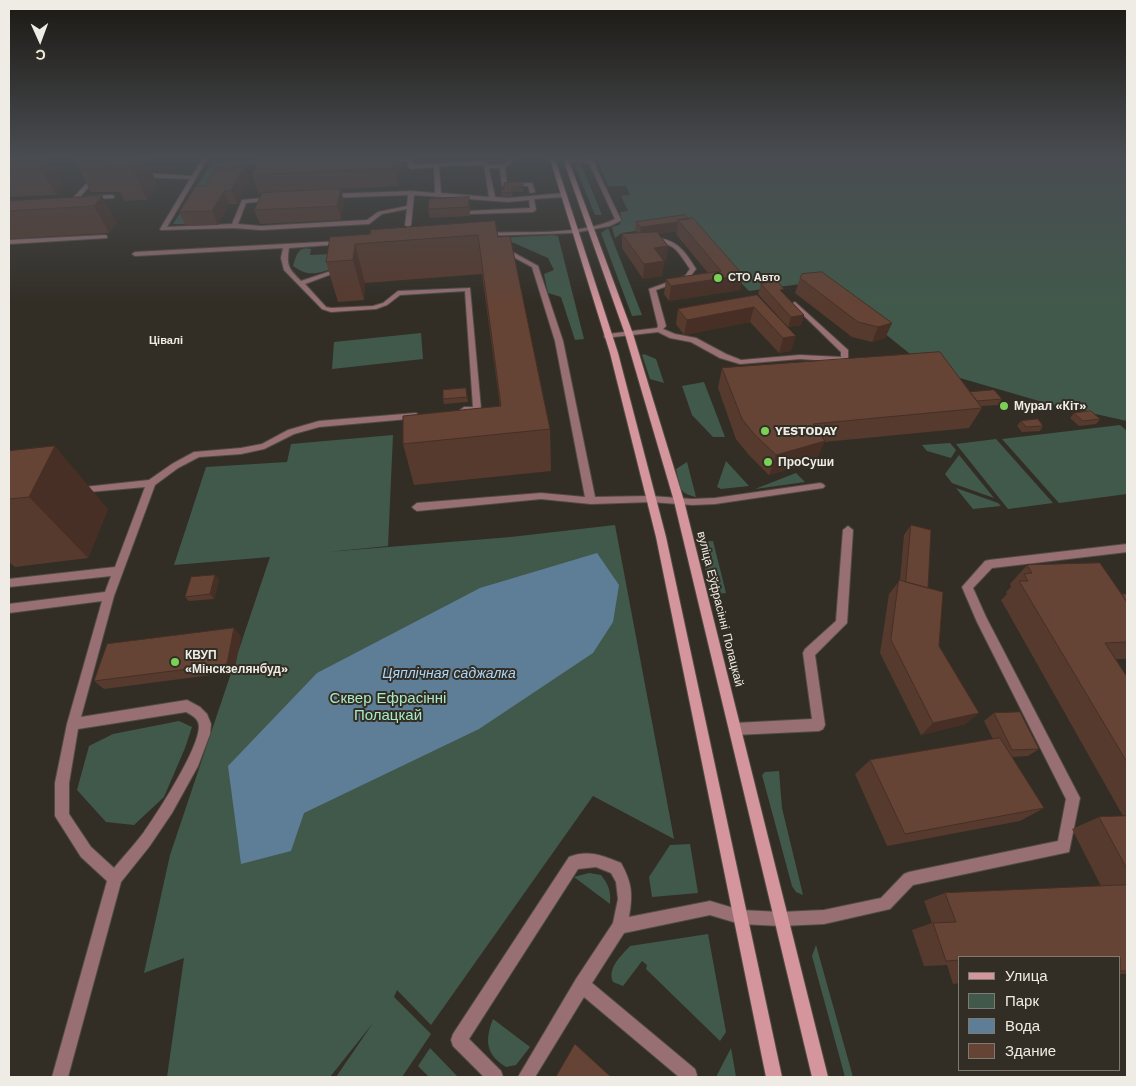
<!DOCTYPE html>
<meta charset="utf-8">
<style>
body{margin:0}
#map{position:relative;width:1136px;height:1086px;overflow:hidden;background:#322e25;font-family:"Work Sans",sans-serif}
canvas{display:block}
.frame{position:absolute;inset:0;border:10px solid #efece6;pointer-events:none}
.legend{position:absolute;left:958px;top:956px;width:162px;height:115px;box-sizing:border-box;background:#322e25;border:1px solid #7e7a72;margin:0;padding:6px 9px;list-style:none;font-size:15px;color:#efece6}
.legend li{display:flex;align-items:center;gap:10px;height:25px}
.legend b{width:25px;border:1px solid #7e7a72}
.north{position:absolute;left:15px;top:15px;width:50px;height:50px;-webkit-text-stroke:4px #322e25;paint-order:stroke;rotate:178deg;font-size:14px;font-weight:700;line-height:20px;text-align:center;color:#efece6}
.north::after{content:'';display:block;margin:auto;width:18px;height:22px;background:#efece6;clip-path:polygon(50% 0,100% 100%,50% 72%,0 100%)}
</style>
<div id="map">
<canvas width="1136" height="1086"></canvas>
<div class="frame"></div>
<ul class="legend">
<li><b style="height:6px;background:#d4959c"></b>Улица</li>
<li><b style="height:14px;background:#41594b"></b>Парк</li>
<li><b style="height:14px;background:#5e7d96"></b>Вода</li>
<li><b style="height:14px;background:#654335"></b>Здание</li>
</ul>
<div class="north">С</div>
</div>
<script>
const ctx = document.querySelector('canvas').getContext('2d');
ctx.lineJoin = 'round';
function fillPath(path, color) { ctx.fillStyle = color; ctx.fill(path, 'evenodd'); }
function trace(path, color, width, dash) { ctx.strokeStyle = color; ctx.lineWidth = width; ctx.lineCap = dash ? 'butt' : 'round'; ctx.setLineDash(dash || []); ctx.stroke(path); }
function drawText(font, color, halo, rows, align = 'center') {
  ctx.font = font + ' "Work Sans",sans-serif'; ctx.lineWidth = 4; ctx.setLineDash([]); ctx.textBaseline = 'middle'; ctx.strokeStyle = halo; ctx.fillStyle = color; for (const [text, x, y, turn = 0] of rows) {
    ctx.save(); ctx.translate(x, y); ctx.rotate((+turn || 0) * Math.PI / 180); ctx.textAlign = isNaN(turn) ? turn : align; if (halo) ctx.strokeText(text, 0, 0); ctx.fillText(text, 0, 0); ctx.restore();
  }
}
fillPath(new Path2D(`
 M318,156H422L236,166L229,180L185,224H173L212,162Z
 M583,156H1127V421L1046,403L929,369L824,285L808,283L749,291L684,224L622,233L615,238L612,227L619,225L622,220L620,212L628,211L621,196L630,195L626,186H608L597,159H584Z
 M576,164H581L602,215H595L575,166Z
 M608,228L642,315L632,316L601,233Z
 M552,235L558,236L584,339L575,340L561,297L548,293L544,274L554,270L548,258L514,243L503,242L337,267C318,273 310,278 293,266C296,256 298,245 311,249L310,255L355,253L366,245Z
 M421,333L423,359L332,369L334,342Z
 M644,354L656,359L664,383L650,379L642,355Z
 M704,382L725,437H713L692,415L682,386Z
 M1120,425L1127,431V494L1059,503L1002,439Z
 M393,435L388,546L327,552L511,537L615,525L674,839L593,796L431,1025L397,990L394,997L431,1034L402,1077H336L373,1023L330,1077H167L184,958L144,973L170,855L270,557L174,565L206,467L287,462L291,444Z
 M996,439L1053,503L1008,509L956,444Z
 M950,443L956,450L951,458L927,451L922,445Z
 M959,455L994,498L952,483L945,474Z
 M726,461L749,486L721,489L717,487Z
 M687,462L696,497C677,493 680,486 676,469Z
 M796,473L805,482L755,489Z
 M956,488L998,503L1001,506L973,509Z
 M713,541L726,593L714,594L710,591L699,542Z
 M179,721L192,727L185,748L164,797L134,825L106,822L77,790L89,746L113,734Z
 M779,771L782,808L803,895L796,892L792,886L762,775L765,772Z
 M690,844L698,893L652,897L649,877L670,845Z
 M589,873L601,875C609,885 611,892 610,904L574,877Z
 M708,934L726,1032L720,1041L646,969L647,965L642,961L623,986L613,982C607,968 621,956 630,946Z
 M816,945L853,1077H845L812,956Z
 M493,1019L530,1047L516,1065L506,1067C485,1054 485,1040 493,1019Z
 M430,1048L458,1077H429L418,1066Z
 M731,1048L736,1077H716Z`), '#41594b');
fillPath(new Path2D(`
 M597,553L619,585L613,622L593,653L479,729L304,813L291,851L241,864L228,766L317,673L480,588Z`), '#5e7d96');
const service = new Path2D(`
 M204,156H209L167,227L232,224L242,200L273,197L276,199L275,200L246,203L238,224L261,226L367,220L378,212L407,206L408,195L330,198L327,196L330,194L411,191L435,193L434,167L411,169L408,167V161H385L387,158H413L414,165L486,161L489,165H501L514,156H520L505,167L507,183H532L535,192L530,193L528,186H502L500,168H489L495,197L508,198L564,193L567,195L564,197L534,199L536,210L533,212L470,214L467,212L468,211L530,208L529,200L508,202L414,195L411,225L408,227L405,225L407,209L382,214L369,224L261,230L234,228L161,230L160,229L190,179L139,177L136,175L139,173L192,176ZM484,165L489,197L441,193L439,166Z
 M566,159L593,161L621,220L620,221L610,226L574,233L481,236L480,235L483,233C521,231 581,236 615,219L589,163L564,162Z
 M95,174L98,176L80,197L112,195L114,196V198L73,200V198Z
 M105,235L107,236V238L9,244V240Z
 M652,238C675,237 685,251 696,269L689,278L656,290L666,326L663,329L675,334L696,338L726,354L741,360L800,355L841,357V352L793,305V303L795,302L848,350V360L844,362L800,359L740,364L720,358L691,342L670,338L658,332L605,338L604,336L608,334L657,328L658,326L649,289L685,276L690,269C676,248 675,244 650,241V239Z
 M341,241L343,242V244L289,248C286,266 289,269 301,281L340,268L345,269L305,284L326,307L331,308L373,306L383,303L398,291L470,288L481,409L480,411L464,413L460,410L464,407H473L465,291L400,295L387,305L376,309L331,312L322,309L284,270L281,258L283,248L135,256L132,254L135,252Z
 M500,249H507L538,266L563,341L595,497L651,496L692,499L715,498L820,483L823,484L825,486L823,488L715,504L692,505L651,502L591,504L541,499L417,511L414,509L412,507L417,503L541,493L585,497L555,341L532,267L504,252L500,251Z
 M416,413L420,416L419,418L319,427L294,434L264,449L241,454L199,457L178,468L155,485L114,596L81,717L187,700L200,707L207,714L211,724L210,734L198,766L172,813L149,847L121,882L68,1077H52L107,881L81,857L55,816V783L67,724L102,601L9,613V604L105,592L111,576L9,587V579L115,567L145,487L78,493L73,490L75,488L149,480L172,464L194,452L241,448L262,444L288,430L319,421ZM186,712C190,714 196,717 198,722C206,739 156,815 144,832C135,844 124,856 114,868L91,847L69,814V783L78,729Z
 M848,526L853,530L847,623L815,655L825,725L823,729L819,731L735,735L731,733L729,729L731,725L735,723L812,719L803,653L805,649L836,621L843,530Z
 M1127,544V552L992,568L973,588L986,617L1080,798L1069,852L913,885L890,909L824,924L781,926L740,924L710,915L624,933L592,983L695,1069L697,1075L696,1077H679L584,997L535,1077H518L576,979L613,923L618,899L616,882L611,873L596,867L578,869L469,1039L501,1071L503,1077H484L453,1046L451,1040L453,1034L569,857C588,849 604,856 621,863C632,883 633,894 629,917L710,901L740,910L781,912L824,910L881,898L904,874L909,872L1058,841L1066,799L977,622L962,587L985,561L989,560Z`);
const secondary = new Path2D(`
 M549,156H554L618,353L666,537L782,1077H766L656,537L610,353Z
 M562,156H567L633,334L684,501L828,1077H812L674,501L625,334Z`);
trace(service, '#504c44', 2);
trace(secondary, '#504c44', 2);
fillPath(service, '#987074');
fillPath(secondary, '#d4959c');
fillPath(new Path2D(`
 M9,156H46L64,186L56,195L9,197Z
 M72,156H144L158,185L147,200L124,201L120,192H91Z
 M261,156H398L400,164L398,186L341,189L344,203L341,220L260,224L254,210L262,193H258L252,175Z
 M249,181L237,204H229L218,225L186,226L179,212L205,186Z
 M523,182V192H512L513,197H501V189H504Z
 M102,196L117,223L109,233L9,239V201Z
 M470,207V216L430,218L428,209Z
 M685,215L743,275L740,290L669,301L664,294L666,279L708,273L676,234L677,231L658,234L668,246L666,261H664L662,276L643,279L622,248V234L637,233L635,231L636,222Z
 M495,221L498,237L550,429L551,471L414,485L403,444L500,406L482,274L365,283L364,300L338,302L326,262L370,234Z
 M800,278L892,323L885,338L872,342L852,337L795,293Z
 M761,284L783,293L804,315L801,325L788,327L758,294Z
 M757,295L791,351L779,353L750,322L684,335L676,324L678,309Z
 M722,368L970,392L1002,399L998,405L981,406L982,408L969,428L824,442L816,461L769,475L748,454L736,439L718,388Z
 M467,394L468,402L444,404L443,399Z
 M1074,413L1100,419L1096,424L1079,426L1070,418Z
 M1021,421L1043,426L1040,431L1022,432L1017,426Z
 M9,451L108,509L88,558L15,567L9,562Z
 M911,525L928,588L939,646L979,713L965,724L921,735L880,653L889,594L900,580L904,535Z
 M1027,565L1127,642V659H1116L1127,677V974H1120V957H960V983L953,984L947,965L924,966L912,930L932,923L924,901L945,893L1101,886L1072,829L1099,817L1123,816L1001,600L1007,594L1006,592L1011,587L1010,584Z
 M215,575L219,580L214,599L189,601L185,597Z
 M234,628L241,637L234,672L104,689L94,681Z
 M994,713L1039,749L1028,756L1012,757L1044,808L1020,821L887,846L855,774L870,760L993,739L984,721Z`), '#573a2e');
fillPath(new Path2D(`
 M36,156H46L64,186L56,195L34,159Z
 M135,156H144L158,185L147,200L129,163Z
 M396,156H398L400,164L398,186L394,168Z
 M244,167L249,181L237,204L231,190Z
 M341,189L344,203L341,220L337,206Z
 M224,191L229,204L218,225L212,211Z
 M102,196L117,223L109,233L94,206Z
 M678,222L677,231L640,237L641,227Z
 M355,244L365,283L364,300L353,260Z
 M668,246L666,261L652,263L654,248Z
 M664,261L662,276L643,279L644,264Z
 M743,275L740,290L669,301L671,286Z
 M754,307L750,322L684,335L687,320Z
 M804,315L801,325L788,327L791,317Z
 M892,323L885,338L872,342L878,327Z
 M796,336L791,351L779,353L783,338Z
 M825,441L816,461L769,475L776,455Z
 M55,446L108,509L88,558L29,497Z
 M215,575L219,580L214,599L210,594Z
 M234,628L241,637L234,672L227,664Z
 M979,713L965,724L921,735L933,723Z`), '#472f25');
const building = new Path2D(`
 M9,156H36L34,159L9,160Z
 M112,156H135L129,163L105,164Z
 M261,156H396L394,168L252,175Z
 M244,167L231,190L224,191L212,211L179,212L196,186H205L216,168Z
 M523,182V187H512V192L501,193V189H504V183Z
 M341,189L337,206L254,210L262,193Z
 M102,196L94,206L9,211V201Z
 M469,197V207L428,209L429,199Z
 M685,215L689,219L678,220V222L641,227L636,222Z
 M693,218L743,275L671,286L666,279L721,271L678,220Z
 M495,221L498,237L510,236L550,429L403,444V416L501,406L478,235L355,244L353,260L326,262L330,237L370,234L371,230Z
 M657,232L668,246L654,248L664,261L644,264L622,234Z
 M822,272L892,323L878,327L858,322L800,278L802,274Z
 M777,281L784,289L780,290L804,315L791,317L761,284Z
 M757,295L796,336L783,338L754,307L687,320L678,309Z
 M940,352L982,408L813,424L825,441L776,455L754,434L742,419L722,368Z
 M466,388L467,397L443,399V390Z
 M994,390L1002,399L977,401L970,392Z
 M1091,411L1100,419L1083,421L1074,413Z
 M1038,419L1043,426L1026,427L1021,421Z
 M55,446L29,497L9,499V451Z
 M911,525L931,530L928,588L906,582Z
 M1100,563L1127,602V642L1105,643L1127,677V762L1019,581H1028L1024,574L1032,573L1027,565Z
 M215,575L210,594L185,597L191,577Z
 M899,580L943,592L939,646L979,713L933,723L891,640Z
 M1122,594H1127V602Z
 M234,628L227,664L94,681L107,644Z
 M1020,712L1039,749L1012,750L994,713Z
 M1000,738L1044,808L905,834L870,760Z
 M1127,816V869L1099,817Z
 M1127,885V971H1120V957H960V960L946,961L933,923L956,922L945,893Z
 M575,1044L611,1077H556Z`);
fillPath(building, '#654335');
trace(building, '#472f25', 1);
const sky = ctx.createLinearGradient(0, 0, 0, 308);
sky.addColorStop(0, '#1c1914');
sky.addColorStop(0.51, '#494c51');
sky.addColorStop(1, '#494c5100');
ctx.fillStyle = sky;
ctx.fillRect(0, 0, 1136, 308);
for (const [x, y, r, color] of [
 [718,278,5,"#7bd155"],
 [1004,406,5,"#7bd155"],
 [765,431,5,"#7bd155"],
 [768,462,5,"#7bd155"],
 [175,662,5,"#7bd155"]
]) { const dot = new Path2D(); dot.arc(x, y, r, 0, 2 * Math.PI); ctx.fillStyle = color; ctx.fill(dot); trace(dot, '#322e25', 2); }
drawText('bold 11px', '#efece6', '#322e25', [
 ["СТО Авто",728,278]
], 'left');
drawText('bold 11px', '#efece6', '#322e25', [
 ["Цівалі",166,341]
]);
drawText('bold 12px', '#efece6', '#322e25', [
 ["Мурал «Кіт»",1014,406],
 ["YESTODAY",775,431],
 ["ПроСуши",778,462],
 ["КВУП",185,655],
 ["«Мінскзелянбуд»",185,669]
], 'left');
drawText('12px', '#efece6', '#322e25', [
 ["вуліца Еўфрасінні Полацкай",720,609,76]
]);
drawText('italic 14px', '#abd6f8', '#322e25', [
 ["Цяплічная саджалка",449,674]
]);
drawText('15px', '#a9eac6', '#322e25', [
 ["Сквер Ефрасінні",388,699],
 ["Полацкай",388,716]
]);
</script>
